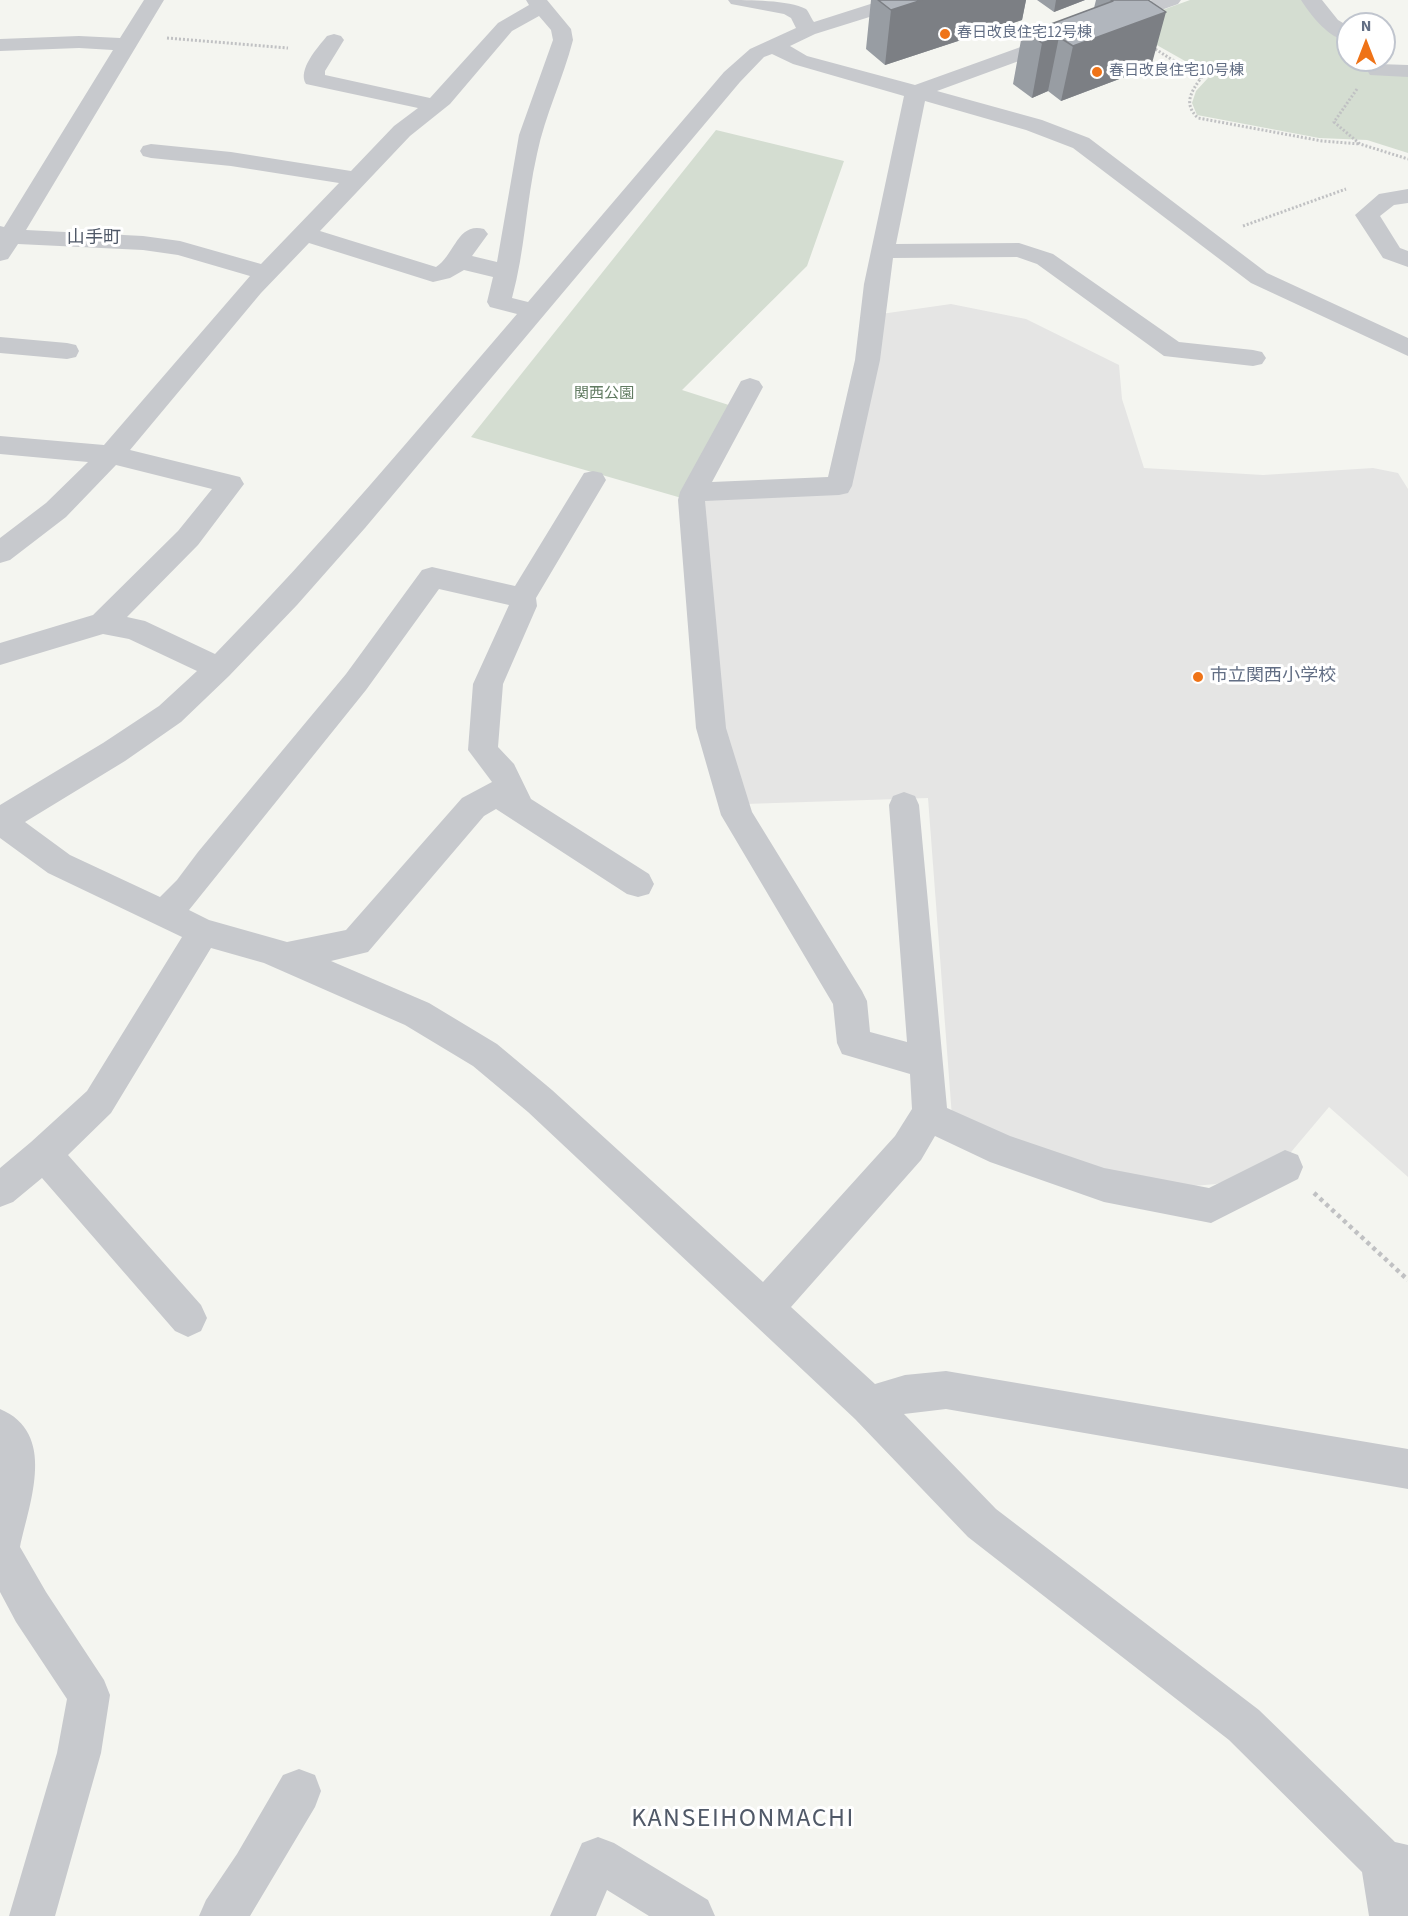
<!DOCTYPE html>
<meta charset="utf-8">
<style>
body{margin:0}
#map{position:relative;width:1408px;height:1916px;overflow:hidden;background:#f4f5f0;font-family:"Source Sans 3",sans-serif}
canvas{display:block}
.north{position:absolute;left:1336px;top:12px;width:60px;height:60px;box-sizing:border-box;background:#fff;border:2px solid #c0c5ce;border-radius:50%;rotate:0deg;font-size:16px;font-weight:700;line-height:24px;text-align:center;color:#626e84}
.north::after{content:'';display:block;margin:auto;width:21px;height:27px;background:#ef7317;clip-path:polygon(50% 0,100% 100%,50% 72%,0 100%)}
</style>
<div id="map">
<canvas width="1408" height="1916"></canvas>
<div class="north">N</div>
</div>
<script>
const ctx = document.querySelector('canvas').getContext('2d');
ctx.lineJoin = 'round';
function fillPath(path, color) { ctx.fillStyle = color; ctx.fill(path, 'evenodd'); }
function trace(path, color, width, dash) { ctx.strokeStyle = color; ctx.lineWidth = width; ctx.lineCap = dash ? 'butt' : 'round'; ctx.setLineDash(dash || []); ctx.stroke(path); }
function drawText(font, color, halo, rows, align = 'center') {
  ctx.font = font + ' "Source Sans 3","Noto Sans JP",sans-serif'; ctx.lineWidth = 6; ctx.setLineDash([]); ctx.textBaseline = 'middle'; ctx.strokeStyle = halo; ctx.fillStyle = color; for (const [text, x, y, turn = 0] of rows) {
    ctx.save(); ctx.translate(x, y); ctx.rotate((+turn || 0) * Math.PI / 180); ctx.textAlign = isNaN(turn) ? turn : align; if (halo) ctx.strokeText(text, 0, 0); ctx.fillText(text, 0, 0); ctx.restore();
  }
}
fillPath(new Path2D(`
 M951,304L1026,319L1119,365L1122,399L1144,468L1263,475L1373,468L1398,473L1408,489V1177L1329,1107L1281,1164L1216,1184L1182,1187L1107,1171L952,1117L928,798L745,804L716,726L703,495L842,489L881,314Z`), '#e5e5e4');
fillPath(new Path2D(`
 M1190,0H1303L1336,37L1348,45V60H1366C1373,75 1393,75 1408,75V153L1367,140L1319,138L1197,115L1192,103L1196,91L1208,78L1185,61L1132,31V21Z
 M716,130L844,161L807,266L682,390L735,407L685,499L471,437Z`), '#d4ddd1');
trace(new Path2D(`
 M167,38L288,48
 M1152,47L1201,78C1191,92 1183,104 1198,118L1322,141L1360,144
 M1357,89L1334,122L1360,144L1408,159
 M1243,226L1346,189`), '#c0c1c3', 3, [2, 2]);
trace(new Path2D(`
 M1314,1193L1408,1280`), '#c0c1c3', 4.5, [4, 4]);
fillPath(new Path2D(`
 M144,0H164L26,230L143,236L180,241L261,264L339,183L231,166L151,158L143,156L140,151L143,146L151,144L231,152L351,171L394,126L418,108L306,84C297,70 318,47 327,36L334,34L341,36L344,40L325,71V75L430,98L498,23L529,5L526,0H547L571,29L573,40C563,79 545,115 537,154C526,202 525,251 512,298L528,302L724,72L750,49L796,28L791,18L784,14L731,4L728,0C748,0 789,0 806,9C809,12 811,18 814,22L883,0H914L911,4L815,34L790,46L807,56L915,85L1054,35L1061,33L1068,35L1071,39L1068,43L937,91L1042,120L1089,138L1267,273L1408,338V356L1251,283L1073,148L1026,130L925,101L896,244L1019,243L1053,254L1179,342L1253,350L1262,352L1266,358L1262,364L1253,366L1164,356L1037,264L1017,257L893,258L880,360L852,486L848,493L839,495L705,501L726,728L752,812L862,991L867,1001L870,1032L907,1042L889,805L893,796L904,792L915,796L919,805L947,1108L1010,1136L1104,1168L1209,1188L1285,1150L1298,1155L1303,1167L1298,1179L1211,1223L1104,1202L990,1162L935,1136L921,1160L791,1307L875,1384L905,1375L946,1371L1408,1449V1489L946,1409L904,1414L996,1509L1259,1710L1395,1842L1408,1845V1916H1369L1362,1872L1229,1740L968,1537L855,1419L528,1112L473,1066L405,1025L264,963L211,948L111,1113L68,1155L201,1305L207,1318L201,1331L188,1337L175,1331L42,1178L13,1202L0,1207V1168L31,1142L87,1091L182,937L48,873L0,838V805L103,743L159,706L197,671L129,639L103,634L0,665V643L93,615L178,531L212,489L116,465L66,517L10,560L0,563V538L46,503L88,462L0,454V436L104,445L250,276L178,255L143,250L18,244L8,259L0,261V226L4,227L113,50L79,48L0,51V39L79,36L120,38ZM539,16L551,30L553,40L519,135L497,262L472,256L488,234L484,229C457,222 455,255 436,267L320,231L410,136L450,104L512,31ZM772,54L793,64L904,96L864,284L855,360L828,477L712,482L763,387L759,381L750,378L741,381L680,492L678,500L696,728L721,815L833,1004L837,1043L842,1054L910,1074L912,1109L895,1136L763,1282L552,1090L497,1044L429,1003L331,961L368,952L484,816L496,809L627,894L638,897L649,894L654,884L649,874L531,799L514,764L498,747L503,684L537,606L536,598L606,480L602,473L593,471L584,473L515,586L432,567L422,570L346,674L198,852L177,880L160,897L70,855L25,822L125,761L181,722L229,676L297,605L365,528L740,82L764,57ZM309,243L433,282L450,278L464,270L493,277L487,302L490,307L517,314C418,429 321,546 215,654L145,621L127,617L198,545L244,484L240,477L130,450L261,293ZM439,589L509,605L473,684L468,750L492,782L462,798L346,930L287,942L209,920L189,910L366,690Z
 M1152,0H1181L1178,4L1119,25L1112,27L1105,25L1102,21L1105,17Z
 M1301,0H1322L1338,20L1348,26V42C1328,37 1312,17 1301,0Z
 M1378,64L1408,65V77L1370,75L1367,70L1370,65Z
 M1408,189V203L1394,205L1380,216L1400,248L1408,251V267L1383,258L1355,215L1379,194Z
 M0,337L67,343L76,345L79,351L76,357L67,359L0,353Z
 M0,1409C57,1433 30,1501 20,1547L46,1592L104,1680L110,1695L101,1753L55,1916H9L57,1753L67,1699L16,1622L0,1592Z
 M299,1769L315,1775L321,1791L315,1807L250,1916H199L206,1900L237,1854L283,1775Z
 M598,1837L614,1843L708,1900L715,1916H649L607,1890L596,1916H550L582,1843Z`), '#c7c9cd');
fillPath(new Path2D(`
 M871,0H1026L1022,20L885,65L866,49Z
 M1037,0H1085L1054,12Z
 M1096,0H1148L1151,67L1061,101L1048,91L1032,98L1013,84L1023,29L1043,27L1094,8Z`), '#989da3');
fillPath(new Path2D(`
 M922,0H1026L1022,20L885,65L891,10Z
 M1056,0H1085L1054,12Z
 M1166,12L1151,67L1061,101L1073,46Z
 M1059,37L1048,91L1032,98L1042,43Z`), '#7c7f84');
const building = new Path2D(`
 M878,0H922L891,10Z
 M1111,0H1148L1166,12L1073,46L1059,37L1042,43L1023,29L1039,23L1043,27L1113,1Z`);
fillPath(building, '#b1b6bd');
trace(building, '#7c7f84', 1.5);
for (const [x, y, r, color] of [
 [945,34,6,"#ef7317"],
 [1097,72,6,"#ef7317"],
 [1198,677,6,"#ef7317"]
]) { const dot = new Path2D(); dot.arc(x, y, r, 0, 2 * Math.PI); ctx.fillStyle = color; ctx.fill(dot); trace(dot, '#fff', 2); }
drawText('15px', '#626e84', '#fff', [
 ["春日改良住宅12号棟",957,34],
 ["春日改良住宅10号棟",1109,72]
], 'left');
drawText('15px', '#617b61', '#fff', [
 ["関西公園",604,395]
]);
drawText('18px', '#505968', '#fff', [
 ["山手町",94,239]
]);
drawText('18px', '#626e84', '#fff', [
 ["市立関西小学校",1210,677]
], 'left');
ctx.letterSpacing = '1.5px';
drawText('26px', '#505968', '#fff', [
 ["KANSEIHONMACHI",743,1820]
]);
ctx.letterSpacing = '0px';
</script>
